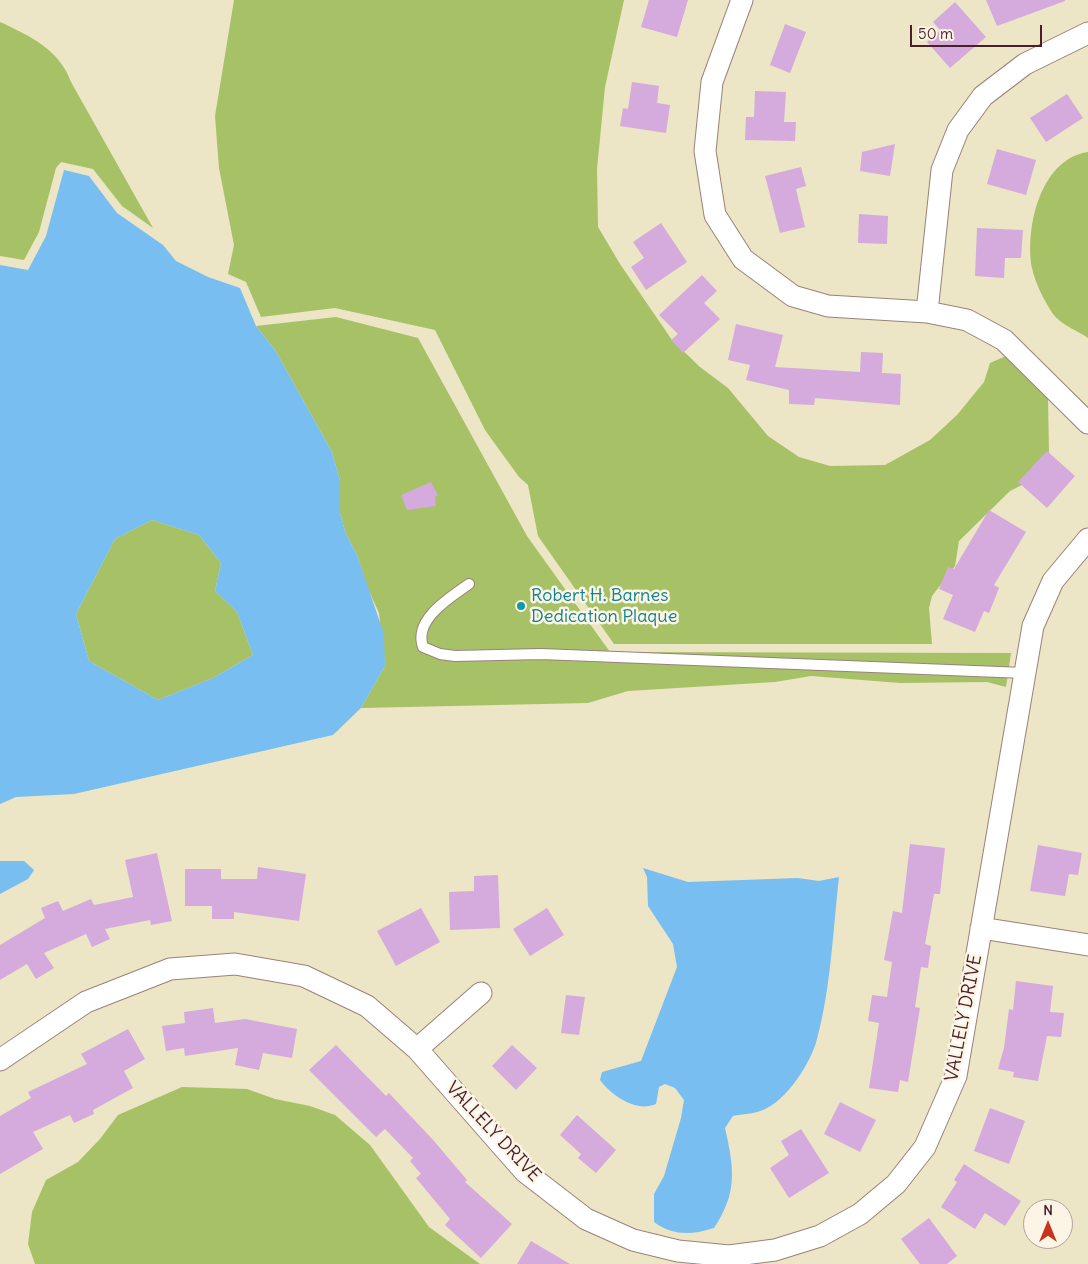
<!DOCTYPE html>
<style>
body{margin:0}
#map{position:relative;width:1088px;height:1264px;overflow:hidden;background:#ece5c6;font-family:Delius,sans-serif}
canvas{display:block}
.north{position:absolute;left:1023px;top:1199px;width:50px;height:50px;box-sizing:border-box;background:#fcf5e5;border:1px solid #b59f9b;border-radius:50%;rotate:0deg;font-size:14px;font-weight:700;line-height:20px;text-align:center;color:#4a1f2b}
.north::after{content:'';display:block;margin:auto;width:18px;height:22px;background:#c8321e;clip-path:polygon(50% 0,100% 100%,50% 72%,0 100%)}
.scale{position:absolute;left:910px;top:25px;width:132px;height:22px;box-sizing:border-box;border:2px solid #4a1f2b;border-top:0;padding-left:6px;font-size:15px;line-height:18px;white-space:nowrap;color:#4a1f2b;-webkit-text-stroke:4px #fcf5e5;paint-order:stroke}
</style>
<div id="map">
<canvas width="1088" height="1264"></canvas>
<div class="north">N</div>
<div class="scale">50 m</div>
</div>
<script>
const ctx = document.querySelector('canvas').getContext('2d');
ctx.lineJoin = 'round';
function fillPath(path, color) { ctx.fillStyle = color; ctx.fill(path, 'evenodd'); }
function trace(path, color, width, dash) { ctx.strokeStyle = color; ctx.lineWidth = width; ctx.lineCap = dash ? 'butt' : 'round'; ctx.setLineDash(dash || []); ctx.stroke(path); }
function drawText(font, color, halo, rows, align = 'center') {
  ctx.font = font + ' Delius,sans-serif'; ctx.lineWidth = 5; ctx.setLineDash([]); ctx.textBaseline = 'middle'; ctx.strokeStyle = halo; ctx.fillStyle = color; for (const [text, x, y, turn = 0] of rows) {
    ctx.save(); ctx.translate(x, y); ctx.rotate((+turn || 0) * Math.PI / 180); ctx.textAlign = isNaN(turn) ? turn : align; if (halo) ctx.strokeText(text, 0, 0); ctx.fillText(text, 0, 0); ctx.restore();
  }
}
fillPath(new Path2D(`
 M234,0H624L605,87L597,169L598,227L620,264L672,340L700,367L728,388L768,436L799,457L830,466L885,465L930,440L957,415L984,382L990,363L1006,356L1048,397L1049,454L1022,485L1010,491L959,541L955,566L932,596L929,608L932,644H614L538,536L528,485L519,477L485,430L435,330L335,308L261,317L246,282L228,274L234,245L219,168L215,116Z
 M0,22C30,36 59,49 71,82L153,228L122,206L93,169L61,162L56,168L39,232L24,260L0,256Z
 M1088,152V338C1078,331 1060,324 1053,314C1045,302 1035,283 1032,268C1025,228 1040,159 1088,152Z
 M336,317L418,338L527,536L610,652L1011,653L1006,687L987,682L900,683L811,676L775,682L628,691L588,703L361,708L385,666L379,613L368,589L357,555L346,534L340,513V481L332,452L275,350L256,326Z
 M152,520L199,535L221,563L215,591L237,612L253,655L213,678L158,700L89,661L76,614L115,539Z
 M182,1087L247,1089L275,1099L310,1106L335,1115L370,1145L429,1227L480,1264H35L28,1244L32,1212L46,1180L78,1162L100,1139L118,1115Z`), '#a7c167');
fillPath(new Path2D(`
 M64,170L89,176L117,213L163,245L176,261L208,277L240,288L256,326L275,350L332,452L340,481V513L346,534L357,555L384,634L385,666L361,708L333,735L74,794L16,797L0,804V265L28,270L46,236ZM152,520L199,535L221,563L215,591L237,612L253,655L213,678L158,700L89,661L76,614L115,539Z
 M0,861H24L34,870L28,879L0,894Z
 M643,868L688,882L798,878L819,881L839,877C833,930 831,987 817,1039C811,1063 786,1101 763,1110C754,1114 742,1114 733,1116L725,1128C734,1168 738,1192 714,1228C692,1235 673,1236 654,1222V1194L664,1176L681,1118L684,1100L675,1088L665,1084L659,1087L656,1104C636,1113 611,1095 600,1080L602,1072L641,1061L677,967L673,944L648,906L647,877Z`), '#79bef0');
fillPath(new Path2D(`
 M649,0H688L677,37L641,27Z
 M986,0H1065V1L997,26Z
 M955,2L986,37L950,68L927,42L940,30L933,22Z
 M785,24L806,32L790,73L770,65Z
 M632,82L659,86L657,103L670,105L666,133L620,126L623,108L628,109Z
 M755,91L786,92L784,122H796L795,141L745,140L746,117H754Z
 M1067,94L1083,118L1046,142L1030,118Z
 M895,144L890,176L860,171L862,152Z
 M997,149L1036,160L1026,195L987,184Z
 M801,167L806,186L796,189L805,227L780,233L765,176Z
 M859,214L888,216L887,244L858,243Z
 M661,223L687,262L646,290L631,267L644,258L633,242Z
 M977,228L1023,230L1021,258H1005L1004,278L975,276Z
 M702,275L717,291L704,303L720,319L683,353L671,340L678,334L659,315Z
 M736,324L783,335L775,367L860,372L861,352L883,353L882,373L901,374L900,405L815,398L814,405L789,404V390L746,380L750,365L728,360Z
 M1047,451L1075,476L1047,508L1018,482Z
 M431,482L438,495L435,497L436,506L407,510L401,495Z
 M989,510L1026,532L994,585L999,588L989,613L984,611L975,632L943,619L953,595L939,589L948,567L954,569Z
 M910,844L945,848L940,894H934L925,944L931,946L928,968L921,967L915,1007L920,1008L908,1082L900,1080L898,1092L869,1088L879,1023L868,1021L872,995L887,997L892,962L884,960L893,911L902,913Z
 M1038,845L1082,853L1078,875L1069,874L1065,896L1030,891Z
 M157,853L172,921L151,925L150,920L105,929L110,939L92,947L86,934L44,953L54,968L36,979L27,964L0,980V945L45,918L41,908L58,901L63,911L91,899L94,905L133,897L125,860Z
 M258,867L306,874L299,921L234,912V919H212V906H185V869H221V879H257Z
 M498,875L500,928L450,930L449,892L474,891V876Z
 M421,908L440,942L396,966L377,931Z
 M547,908L564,935L530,956L513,929Z
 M1016,981L1053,986L1050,1012L1064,1013L1061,1037L1047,1036L1038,1081L1013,1077L1014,1072L998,1069L1004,1048L1009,1009L1013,1010Z
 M566,995L585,997L579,1035L561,1033Z
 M213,1008L215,1023L245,1019L297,1029L292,1058L263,1053L259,1070L235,1065L238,1048L185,1056L184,1048L166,1051L162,1026L185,1023L184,1012Z
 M128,1029L145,1059L124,1071L133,1088L93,1110L94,1114L74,1123L70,1115L33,1132L43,1149L0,1174V1116L31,1098L28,1092L87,1064L81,1054Z
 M336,1045L386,1096L389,1093L434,1141L467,1180L465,1182L512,1224L481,1258L445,1225L450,1219L416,1178L421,1174L410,1161L413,1158L385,1129L376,1137L309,1070Z
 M512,1045L537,1068L516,1090L492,1066Z
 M840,1102L876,1120L860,1152L824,1134Z
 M990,1108L1025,1121L1009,1164L974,1151Z
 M577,1115L616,1150L596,1173L578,1158L581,1154L560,1135Z
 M801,1129L829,1173L789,1198L770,1168L789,1155L781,1141Z
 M964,1164L1021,1201L1005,1226L985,1213L975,1229L941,1207L957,1182L954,1180Z
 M929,1218L957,1256L947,1264H920L901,1239Z
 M531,1241L570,1264H517Z`), '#d4abdc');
const lane = new Path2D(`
 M469,584C451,597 413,619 423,647L440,654L455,656L541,654L1025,673`);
const street = new Path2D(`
 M742,0L712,82L705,151L715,215L743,259L793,296L828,306L927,312L967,320L1004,340L1088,423
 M927,312L942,170L958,130L983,96L1025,64L1088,33
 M981,928L1088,945
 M417,1049L481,993
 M0,1060L86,1002L170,969L235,964L304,976L367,1006L417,1049L525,1172L586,1219L633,1240L678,1251L729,1256L775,1250L820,1236L860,1214L896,1184L925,1147L956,1076L1033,626L1053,581L1088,539`);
trace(lane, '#9b8278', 12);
trace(street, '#9b8278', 23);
trace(lane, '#fff', 10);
trace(street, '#fff', 21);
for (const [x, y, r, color] of [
 [521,606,5,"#0f9aa8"]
]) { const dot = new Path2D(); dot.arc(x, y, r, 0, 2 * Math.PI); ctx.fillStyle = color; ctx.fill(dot); trace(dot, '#fcf5e5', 2); }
drawText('18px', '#0d838f', '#fcf5e5', [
 ["Robert H. Barnes",531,596],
 ["Dedication Plaque",531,617]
], 'left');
drawText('18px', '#4a1f2b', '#fcf5e5', [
 ["VALLELY DRIVE",964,1018,-79],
 ["VALLELY DRIVE",493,1132,47]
]);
</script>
